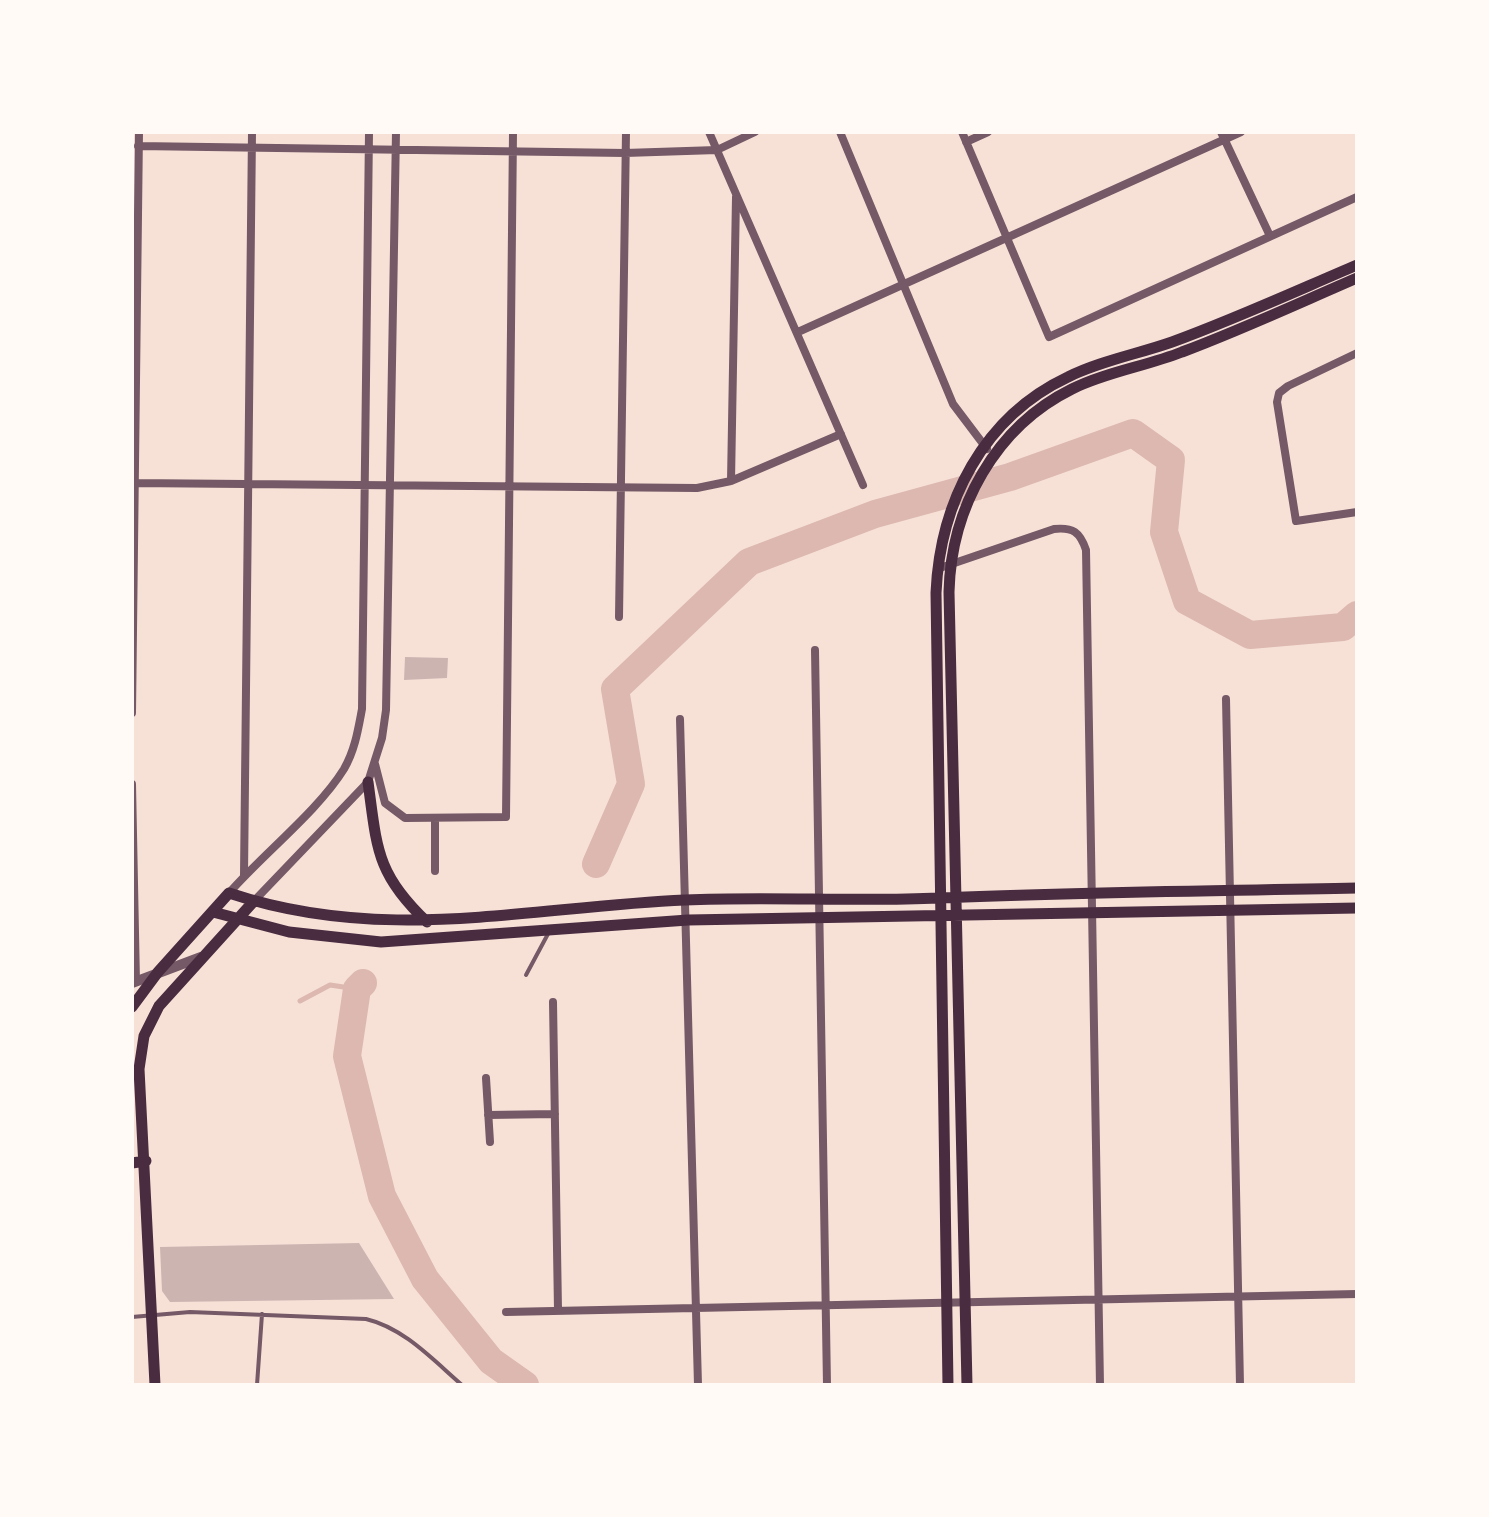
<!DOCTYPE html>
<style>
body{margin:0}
#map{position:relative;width:1489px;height:1517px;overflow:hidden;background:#f7e1d7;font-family:Lora,serif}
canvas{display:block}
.frame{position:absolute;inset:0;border:134px solid #fffaf5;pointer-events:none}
</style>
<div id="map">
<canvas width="1489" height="1517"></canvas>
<div class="frame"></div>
</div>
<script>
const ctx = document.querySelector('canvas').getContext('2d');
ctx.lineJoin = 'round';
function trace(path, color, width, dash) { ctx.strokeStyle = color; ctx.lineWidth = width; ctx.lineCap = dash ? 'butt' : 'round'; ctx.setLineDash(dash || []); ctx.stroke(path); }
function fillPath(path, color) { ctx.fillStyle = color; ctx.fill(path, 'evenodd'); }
trace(new Path2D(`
 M300,1001L330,985L357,989`), '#dcb8b0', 5);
trace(new Path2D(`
 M596,864L631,784L615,689L749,562L875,514L1010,477L1133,433L1171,460L1164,532L1187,601L1250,635L1343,627L1357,615
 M363,983L357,989L347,1056L382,1196L425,1279L491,1361L525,1385`), '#dcb8b0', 28);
fillPath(new Path2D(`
 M405,657L448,658L447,678L404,680Z
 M359,1243L394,1299L170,1302L162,1291L160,1247Z`), '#ccb4b1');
trace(new Path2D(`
 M526,975L549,932
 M132,1317L190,1312L366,1319C404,1328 433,1360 462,1385
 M257,1385L262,1314`), '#755966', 4);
trace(new Path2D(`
 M709,132L863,485
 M840,132L953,404L987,449
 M962,132L1049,337L1357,197
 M1221,132L1270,236
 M966,142L988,132
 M138,146L625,153L717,150L755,132
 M798,332L1241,132
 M1357,353L1288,386L1279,393L1277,402L1296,521L1357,512
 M731,481L736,197
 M132,483L697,488L731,481L841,434
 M937,569L1054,529C1073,527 1080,532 1086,550L1100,1385
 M619,617L626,132
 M815,650L827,1385
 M1226,699L1240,1385
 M132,713L139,132
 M680,719L698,1385
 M375,764L385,803L405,818L506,817L513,132
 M132,784L136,982
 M435,871V818
 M244,875L252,132
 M229,893C263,854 318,811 344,769C355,750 358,730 362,709L369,132
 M254,901L368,782L382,738L386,710L396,132
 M553,1002L558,1310
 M486,1078L490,1142
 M488,1115L555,1114
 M506,1312L1357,1294`), '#755966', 8);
trace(new Path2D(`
 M132,983L201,957`), '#755966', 10);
trace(new Path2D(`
 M368,782C377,848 376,874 427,922
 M213,912L289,932L381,942L688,920L1357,908
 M132,1007L158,972L229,893C385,945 526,907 685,900C770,896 855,902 939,898C1078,892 1218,891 1357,888
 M132,1163L146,1161
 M155,1385L139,1069L144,1036L159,1006L254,901
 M948,1385L936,593C940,502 983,417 1068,377C1100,361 1138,354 1172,342C1235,319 1296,291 1357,265
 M967,1385L949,592C951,508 995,427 1072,389C1106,372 1147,366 1182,352C1241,330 1299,303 1357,278`), '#4a2c40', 11);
</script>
